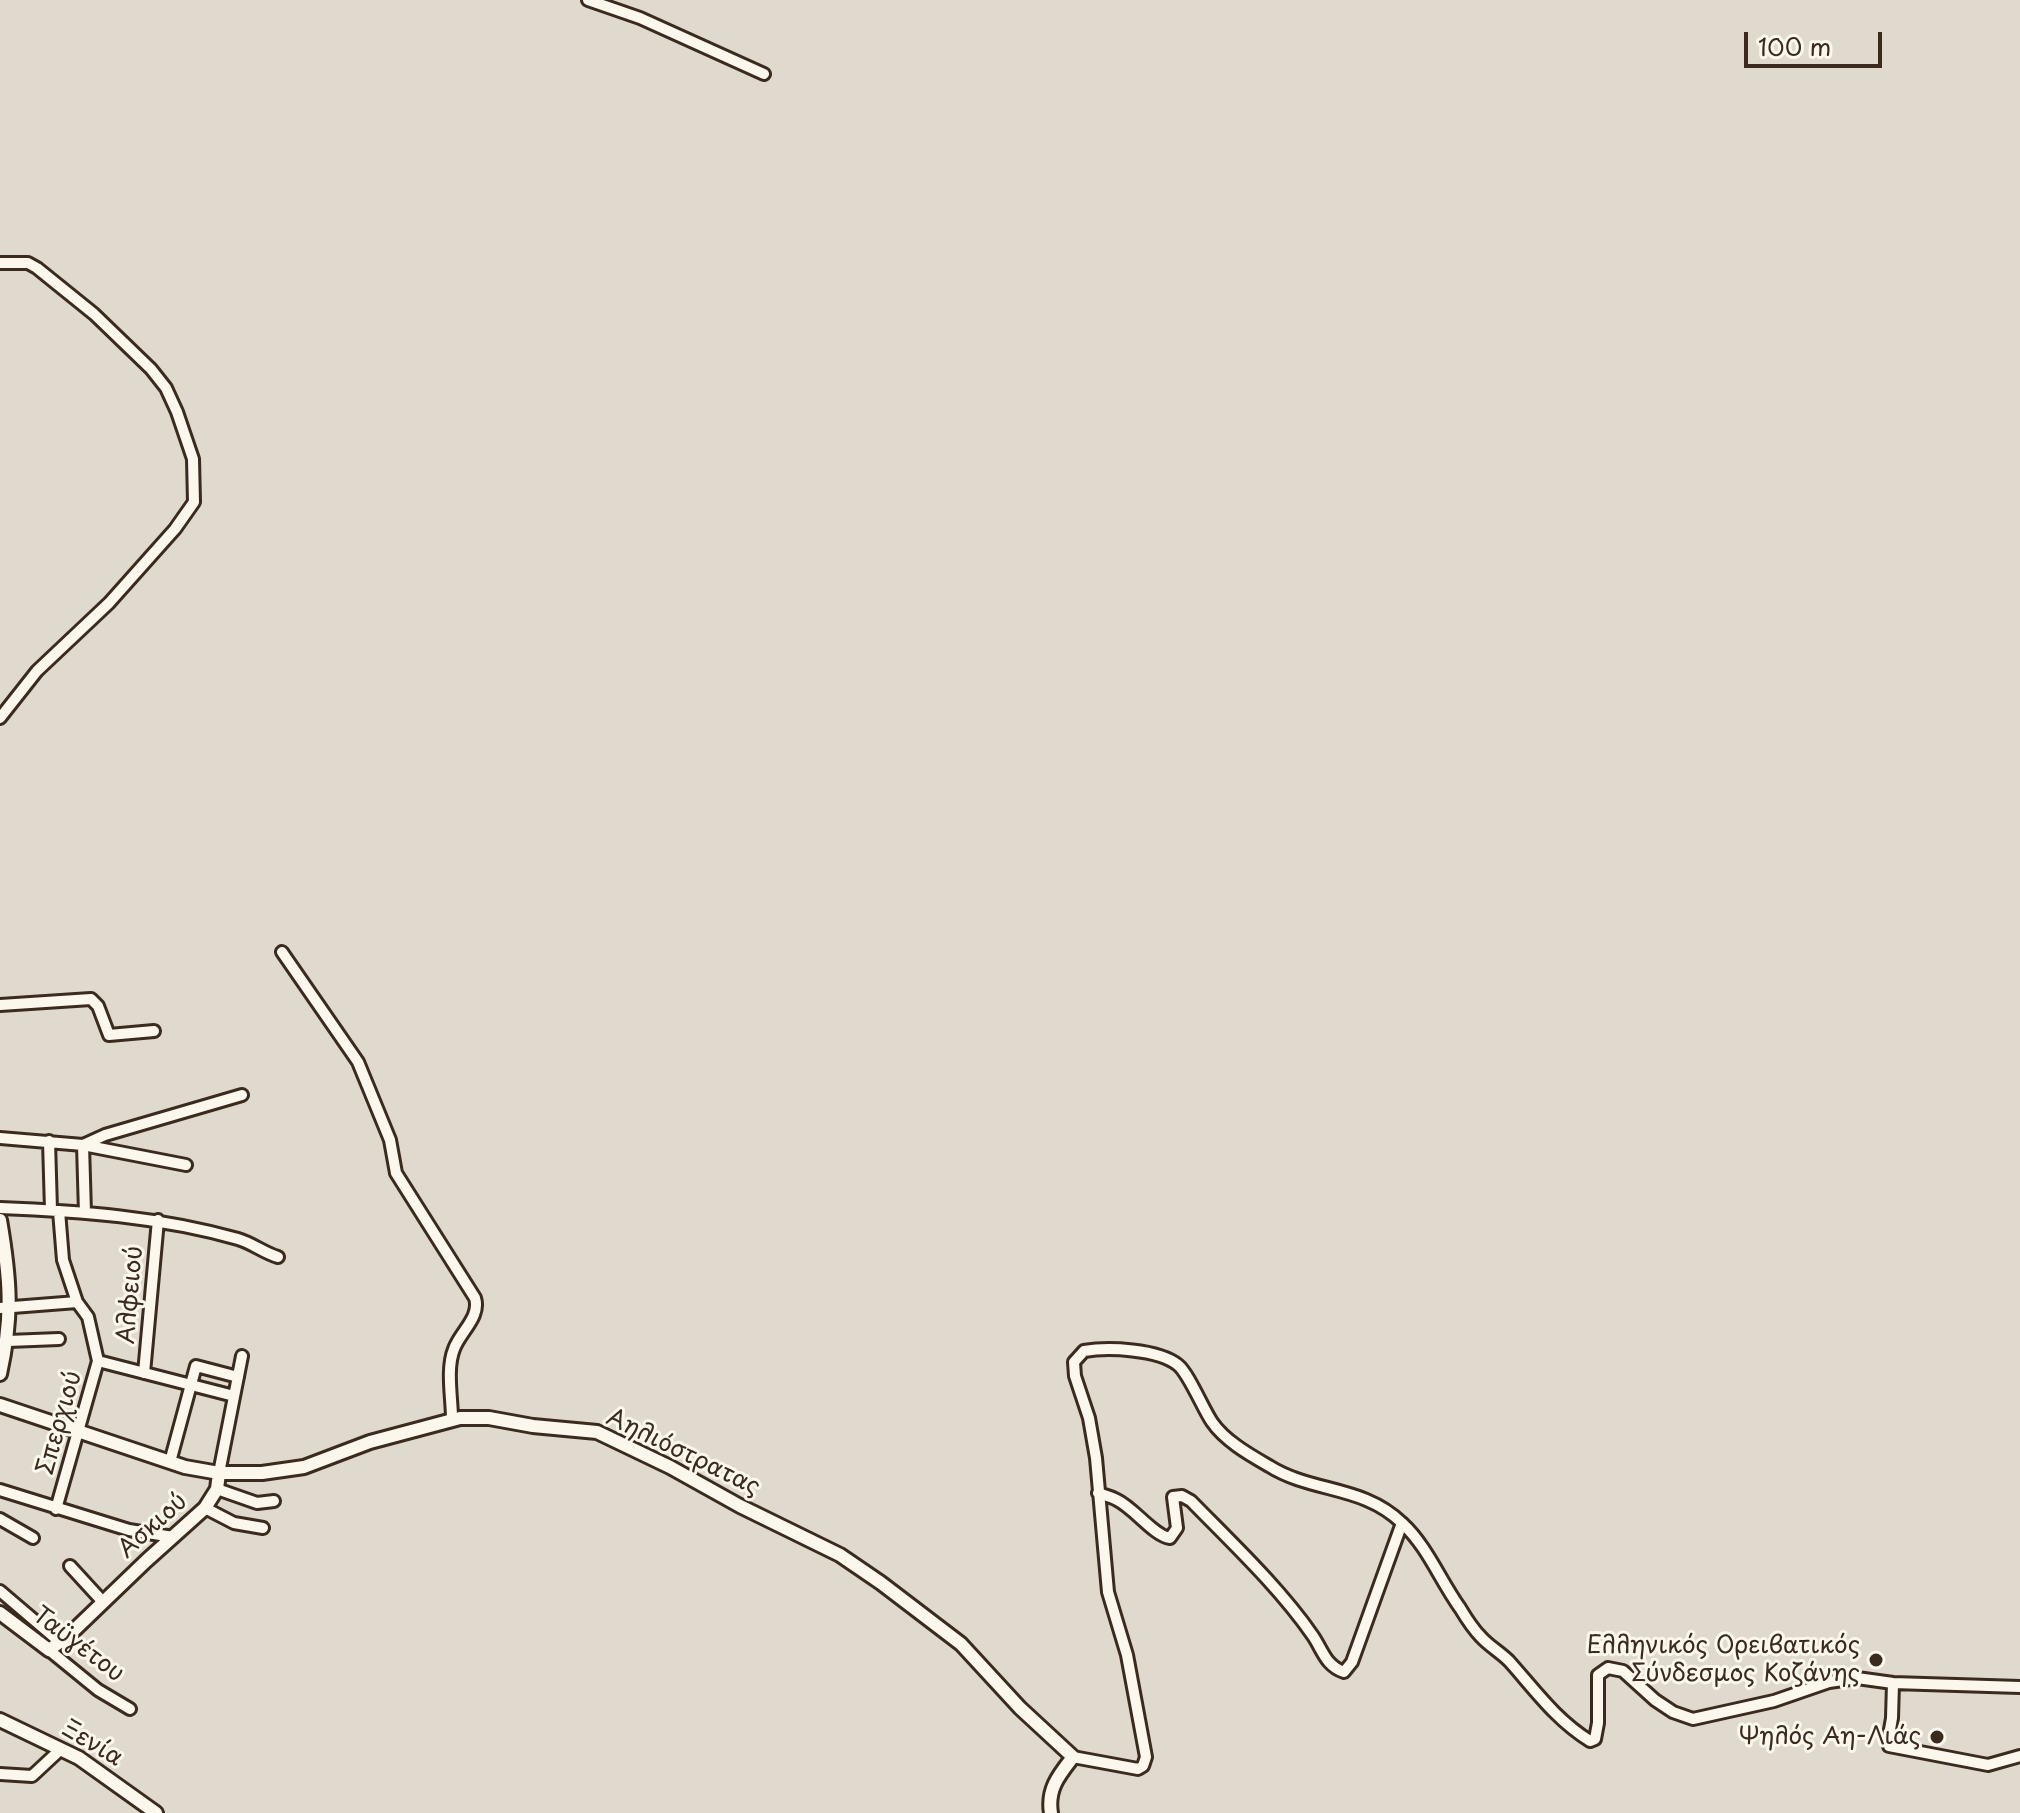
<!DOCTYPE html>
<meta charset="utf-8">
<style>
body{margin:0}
#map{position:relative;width:2020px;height:1813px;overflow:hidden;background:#fbf7ec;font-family:"Playpen Sans",sans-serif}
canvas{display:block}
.scale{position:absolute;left:1744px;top:32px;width:138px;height:36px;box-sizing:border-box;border:4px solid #3b2a1e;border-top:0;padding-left:10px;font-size:24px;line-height:28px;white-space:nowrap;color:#3b2a1e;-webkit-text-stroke:6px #fbf7ec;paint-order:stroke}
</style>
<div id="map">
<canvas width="2020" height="1813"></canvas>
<div class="scale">100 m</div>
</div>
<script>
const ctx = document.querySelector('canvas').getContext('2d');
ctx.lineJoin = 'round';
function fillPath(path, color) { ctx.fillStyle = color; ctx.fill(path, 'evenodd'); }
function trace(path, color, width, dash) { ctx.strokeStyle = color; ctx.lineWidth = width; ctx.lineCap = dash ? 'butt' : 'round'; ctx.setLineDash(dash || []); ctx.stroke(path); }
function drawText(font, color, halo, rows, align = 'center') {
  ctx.font = font + ' "Playpen Sans",sans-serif'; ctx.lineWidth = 6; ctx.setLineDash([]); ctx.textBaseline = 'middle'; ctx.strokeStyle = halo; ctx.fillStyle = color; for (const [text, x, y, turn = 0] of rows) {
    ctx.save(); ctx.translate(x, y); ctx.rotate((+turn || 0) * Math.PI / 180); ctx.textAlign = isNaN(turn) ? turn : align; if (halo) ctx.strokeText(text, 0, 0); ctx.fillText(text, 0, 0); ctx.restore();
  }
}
fillPath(new Path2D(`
 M0,0H2020V1813H0Z`), '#dfd9ce');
const minor = new Path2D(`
 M588,0L640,18L764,74
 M0,263H28L37,268L94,314L151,369L166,388L177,412L193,459L194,502L175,529L109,603L37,671L0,718
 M282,952L358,1062L390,1140L396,1173L475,1298C481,1317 460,1332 454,1349C446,1369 452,1398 452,1419
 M0,1005L91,999L98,1006L109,1035L154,1031
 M0,1138L83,1145L186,1165
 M49,1141L51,1210
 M0,1208C81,1211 160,1217 238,1239C252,1243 264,1253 278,1257
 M85,1213L83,1145L105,1135L242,1095
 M0,1308L77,1302
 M8,1341L59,1339
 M98,1361L234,1396
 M144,1373L158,1220
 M170,1462L196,1366L238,1377
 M219,1473L242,1356
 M217,1489L257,1503L274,1501
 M0,1490L129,1530L173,1537
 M1098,1493C1104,1495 1112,1497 1117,1500C1134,1508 1154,1536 1170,1538L1177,1528L1173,1497L1182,1496L1191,1501C1232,1543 1279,1587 1313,1636C1323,1651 1326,1666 1344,1672L1352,1662L1402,1523
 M205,1508L234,1523L263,1528
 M56,1509L98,1361L88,1317L77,1302L63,1260L59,1211
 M0,1519L33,1538
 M70,1566L103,1602
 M0,1591L61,1643
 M49,1650L98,1690L130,1709
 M1893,1683L1892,1718L1888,1741L1889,1746L1988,1765L2020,1756
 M1073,1757L1138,1769L1143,1766L1146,1757L1127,1655L1108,1592L1096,1458L1089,1418L1075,1376L1074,1362L1084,1351C1108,1347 1158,1349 1178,1365C1189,1374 1203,1409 1212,1422C1225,1441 1250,1455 1269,1466C1312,1493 1363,1485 1402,1523C1427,1546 1440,1580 1460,1608C1466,1618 1473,1629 1481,1637C1489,1646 1500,1652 1509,1661C1535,1690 1556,1720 1590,1741L1595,1739L1598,1723V1675L1608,1668L1623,1671L1655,1700L1673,1712L1693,1719L1774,1701L1829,1682L1857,1678L1893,1683L2020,1687
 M0,1774L32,1776L61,1749`);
const tertiary = new Path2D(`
 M0,1220C10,1279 13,1315 0,1374
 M0,1405L185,1467L219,1473H262L304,1467L370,1442L460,1418H489L533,1426L597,1432L670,1467L740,1506L840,1555L881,1583L961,1644L1020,1708L1073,1757C1059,1775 1047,1789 1051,1813
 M0,1613L49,1650L68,1636L146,1561L205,1508L217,1489L219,1473
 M0,1720L79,1758L156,1813`);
trace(minor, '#3b2a1e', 16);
trace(tertiary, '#3b2a1e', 18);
trace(minor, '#fbf7ec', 10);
trace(tertiary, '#fbf7ec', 12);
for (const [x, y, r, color] of [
 [1876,1660,8,"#3b2a1e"],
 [1937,1737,8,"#3b2a1e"]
]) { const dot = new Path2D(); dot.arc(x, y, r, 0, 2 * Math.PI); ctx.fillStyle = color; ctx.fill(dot); trace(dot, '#fbf7ec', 3); }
drawText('24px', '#3b2a1e', '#fbf7ec', [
 ["Αλφειού",131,1295,-85],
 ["Σπερχιού",60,1423,-74],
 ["Αηλιόστρατας",683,1453,26],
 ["Ασκιού",153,1526,-42],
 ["Ταϋγέτου",78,1645,37],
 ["Ξενία",92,1744,31]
]);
drawText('24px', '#3b2a1e', '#fbf7ec', [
 ["Ελληνικός Ορειβατικός",1860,1646],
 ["Σύνδεσμος Κοζάνης",1860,1674],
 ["Ψηλός Αη-Λιάς",1921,1737]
], 'right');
</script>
